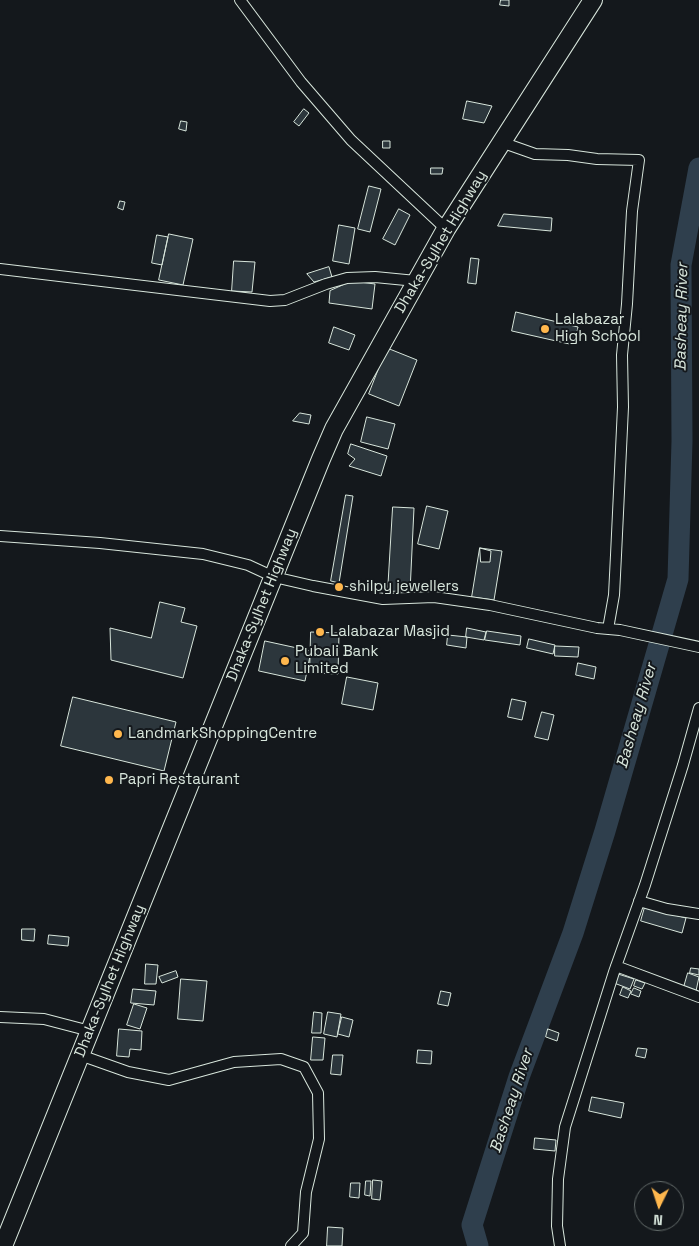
<!DOCTYPE html>
<style>
body{margin:0}
#map{position:relative;width:699px;height:1246px;overflow:hidden;background:#14181c;font-family:"Space Grotesk",sans-serif}
canvas{display:block}
.north{position:absolute;left:634px;top:1181px;width:50px;height:50px;box-sizing:border-box;background:#14181c;border:1px solid #626a69;border-radius:50%;rotate:184deg;font-size:14px;font-weight:700;line-height:20px;text-align:center;color:#d8e6dc}
.north::after{content:'';display:block;margin:auto;width:18px;height:22px;background:#ffb74d;clip-path:polygon(50% 0,100% 100%,50% 72%,0 100%)}
</style>
<div id="map">
<canvas width="699" height="1246"></canvas>
<div class="north">N</div>
</div>
<script>
const ctx = document.querySelector('canvas').getContext('2d');
ctx.lineJoin = 'round';
function trace(path, color, width, dash) { ctx.strokeStyle = color; ctx.lineWidth = width; ctx.lineCap = dash ? 'butt' : 'round'; ctx.setLineDash(dash || []); ctx.stroke(path); }
function fillPath(path, color) { ctx.fillStyle = color; ctx.fill(path, 'evenodd'); }
function drawText(font, color, halo, rows, align = 'center') {
  ctx.font = font + ' "Space Grotesk",sans-serif'; ctx.lineWidth = 4; ctx.setLineDash([]); ctx.textBaseline = 'middle'; ctx.strokeStyle = halo; ctx.fillStyle = color; for (const [text, x, y, turn = 0] of rows) {
    ctx.save(); ctx.translate(x, y); ctx.rotate((+turn || 0) * Math.PI / 180); ctx.textAlign = isNaN(turn) ? turn : align; if (halo) ctx.strokeText(text, 0, 0); ctx.fillText(text, 0, 0); ctx.restore();
  }
}
trace(new Path2D(`
 M478,1246L472,1225L519,1077L573,933L605,831L678,579L682,441L681,265L699,168`), '#2f3f4d', 21);
const building = new Path2D(`
 M501,0H509V6L500,5Z
 M467,101L492,106L484,123L463,119Z
 M304,109L309,113L299,126L294,122Z
 M181,121L187,122L186,131L179,129Z
 M383,141H390V148H383Z
 M431,168H443L442,174H431Z
 M369,186L381,189L370,232L358,229Z
 M120,201L125,202L123,210L118,208Z
 M399,209L410,215L395,245L383,239Z
 M504,214L552,218L551,231L498,226Z
 M339,225L355,228L349,264L333,261Z
 M169,234L193,239L183,285L159,280Z
 M157,235L168,237L162,265L152,263Z
 M471,258L479,259L476,284L468,283Z
 M234,261L255,262L252,292L232,291Z
 M329,267L332,277L314,282L307,274Z
 M352,281L375,284L372,309L329,303L330,291Z
 M516,312L578,327L574,345L512,331Z
 M334,327L355,335L349,350L329,343Z
 M387,348L417,360L399,406L369,394Z
 M300,413L311,415L309,424L293,421Z
 M367,417L395,424L388,449L361,442Z
 M351,444L387,456L381,476L349,466L355,459L348,454Z
 M346,495L353,496L339,583L331,581Z
 M427,506L448,511L439,549L418,544Z
 M393,507L414,508L410,592L388,591Z
 M480,548L491,551L490,562H481Z
 M480,548L502,551L494,600L472,597Z
 M160,602L185,608L181,622L197,626L183,678L111,660L110,628L151,638Z
 M467,628L486,632L484,640L466,637Z
 M487,631L521,636L520,645L485,640Z
 M311,632L339,633L338,674L310,673Z
 M448,635L467,637L466,648L447,645Z
 M529,639L555,645L553,654L527,648Z
 M265,641L311,651L305,681L259,671Z
 M555,646L579,647L578,657L555,656Z
 M578,663L596,667L594,679L576,675Z
 M347,677L378,683L373,710L342,704Z
 M73,697L176,722L164,771L61,746Z
 M512,699L526,702L522,720L508,717Z
 M542,712L554,715L548,740L535,737Z
 M645,907L686,918L682,933L641,921Z
 M22,929H35L34,941L22,940Z
 M49,935L69,937L68,946L48,944Z
 M146,964L158,965L156,984H145Z
 M691,968L699,969V975L690,973Z
 M176,971L178,977L162,983L159,977Z
 M688,973L699,977L696,991L684,987Z
 M618,974L634,979L630,989L614,983Z
 M181,979L207,981L203,1021L178,1019Z
 M636,980L645,983L642,989L634,986Z
 M623,987L631,991L628,998L620,995Z
 M634,988L641,991L639,997L631,994Z
 M133,989L156,991L154,1005L131,1003Z
 M441,991L451,993L448,1006L438,1004Z
 M134,1004L147,1008L140,1029L127,1025Z
 M314,1012L322,1013L321,1033H312Z
 M328,1012L341,1014L337,1037L324,1034Z
 M342,1017L353,1020L349,1037L338,1034Z
 M119,1029L142,1031L141,1050L130,1049L129,1057L117,1056Z
 M548,1029L559,1033L557,1041L546,1037Z
 M313,1037L325,1038L323,1060H311Z
 M638,1048L647,1049L645,1058L636,1056Z
 M418,1050L432,1051L431,1064L417,1063Z
 M333,1055H343L341,1075L331,1074Z
 M592,1097L624,1103L621,1118L589,1111Z
 M535,1138L556,1140L555,1151L534,1149Z
 M373,1180L382,1181L380,1200L372,1199Z
 M366,1181H371L370,1196L365,1195Z
 M351,1183H360L359,1198L350,1197Z
 M328,1227L343,1228L342,1246H327Z`);
fillPath(building, '#2c363c');
trace(building, '#d8e6dc', 1);
const minor = new Path2D(`
 M240,0L301,82L351,140L446,229
 M501,142L535,154L568,155L597,159L639,160L632,211L627,304L622,355L623,407L616,555L614,595L608,629
 M0,269L270,301L285,300L326,284L347,278L375,277L416,281
 M0,536L100,543L203,554L248,565L274,577L313,586L383,599L434,597L490,605L597,628L620,630L699,647
 M639,901L667,909L699,914
 M616,966L699,997
 M0,1017L44,1019L90,1031
 M80,1055L128,1072L169,1080L234,1062L281,1059L304,1067L318,1093L319,1139L306,1192L303,1233L291,1246
 M560,1246L557,1226L558,1179L565,1127L614,972L645,885L683,765L699,708`);
const trunk = new Path2D(`
 M3,1246L321,459L334,429L446,229L593,0`);
trace(minor, '#d8e6dc', 12);
trace(trunk, '#d8e6dc', 20);
trace(minor, '#14181c', 10);
trace(trunk, '#14181c', 18);
for (const [x, y, r, color] of [
 [545,329,5,"#ffb74d"],
 [339,587,5,"#ffb74d"],
 [320,632,5,"#ffb74d"],
 [285,661,5,"#ffb74d"],
 [118,734,5,"#ffb74d"],
 [109,780,5,"#ffb74d"]
]) { const dot = new Path2D(); dot.arc(x, y, r, 0, 2 * Math.PI); ctx.fillStyle = color; ctx.fill(dot); trace(dot, '#14181c', 2); }
drawText('15px', '#d8e6dc', '#14181c', [
 ["Dhaka-Sylhet Highway",441,242,-59],
 ["Dhaka-Sylhet Highway",262,605,-68],
 ["Dhaka-Sylhet Highway",110,981,-68]
]);
drawText('15px', '#d8e6dc', '#14181c', [
 ["Lalabazar",555,320],
 ["High School",555,337],
 ["shilpy jewellers",349,587],
 ["Lalabazar Masjid",330,632],
 ["Pubali Bank",295,652],
 ["Limited",295,669],
 ["LandmarkShoppingCentre",128,734],
 ["Papri Restaurant",119,780]
], 'left');
drawText('italic 16px', '#d8e6dc', '#14181c', [
 ["Basheay River",682,317,-89],
 ["Basheay River",637,716,-74],
 ["Basheay River",512,1101,-72]
]);
</script>
